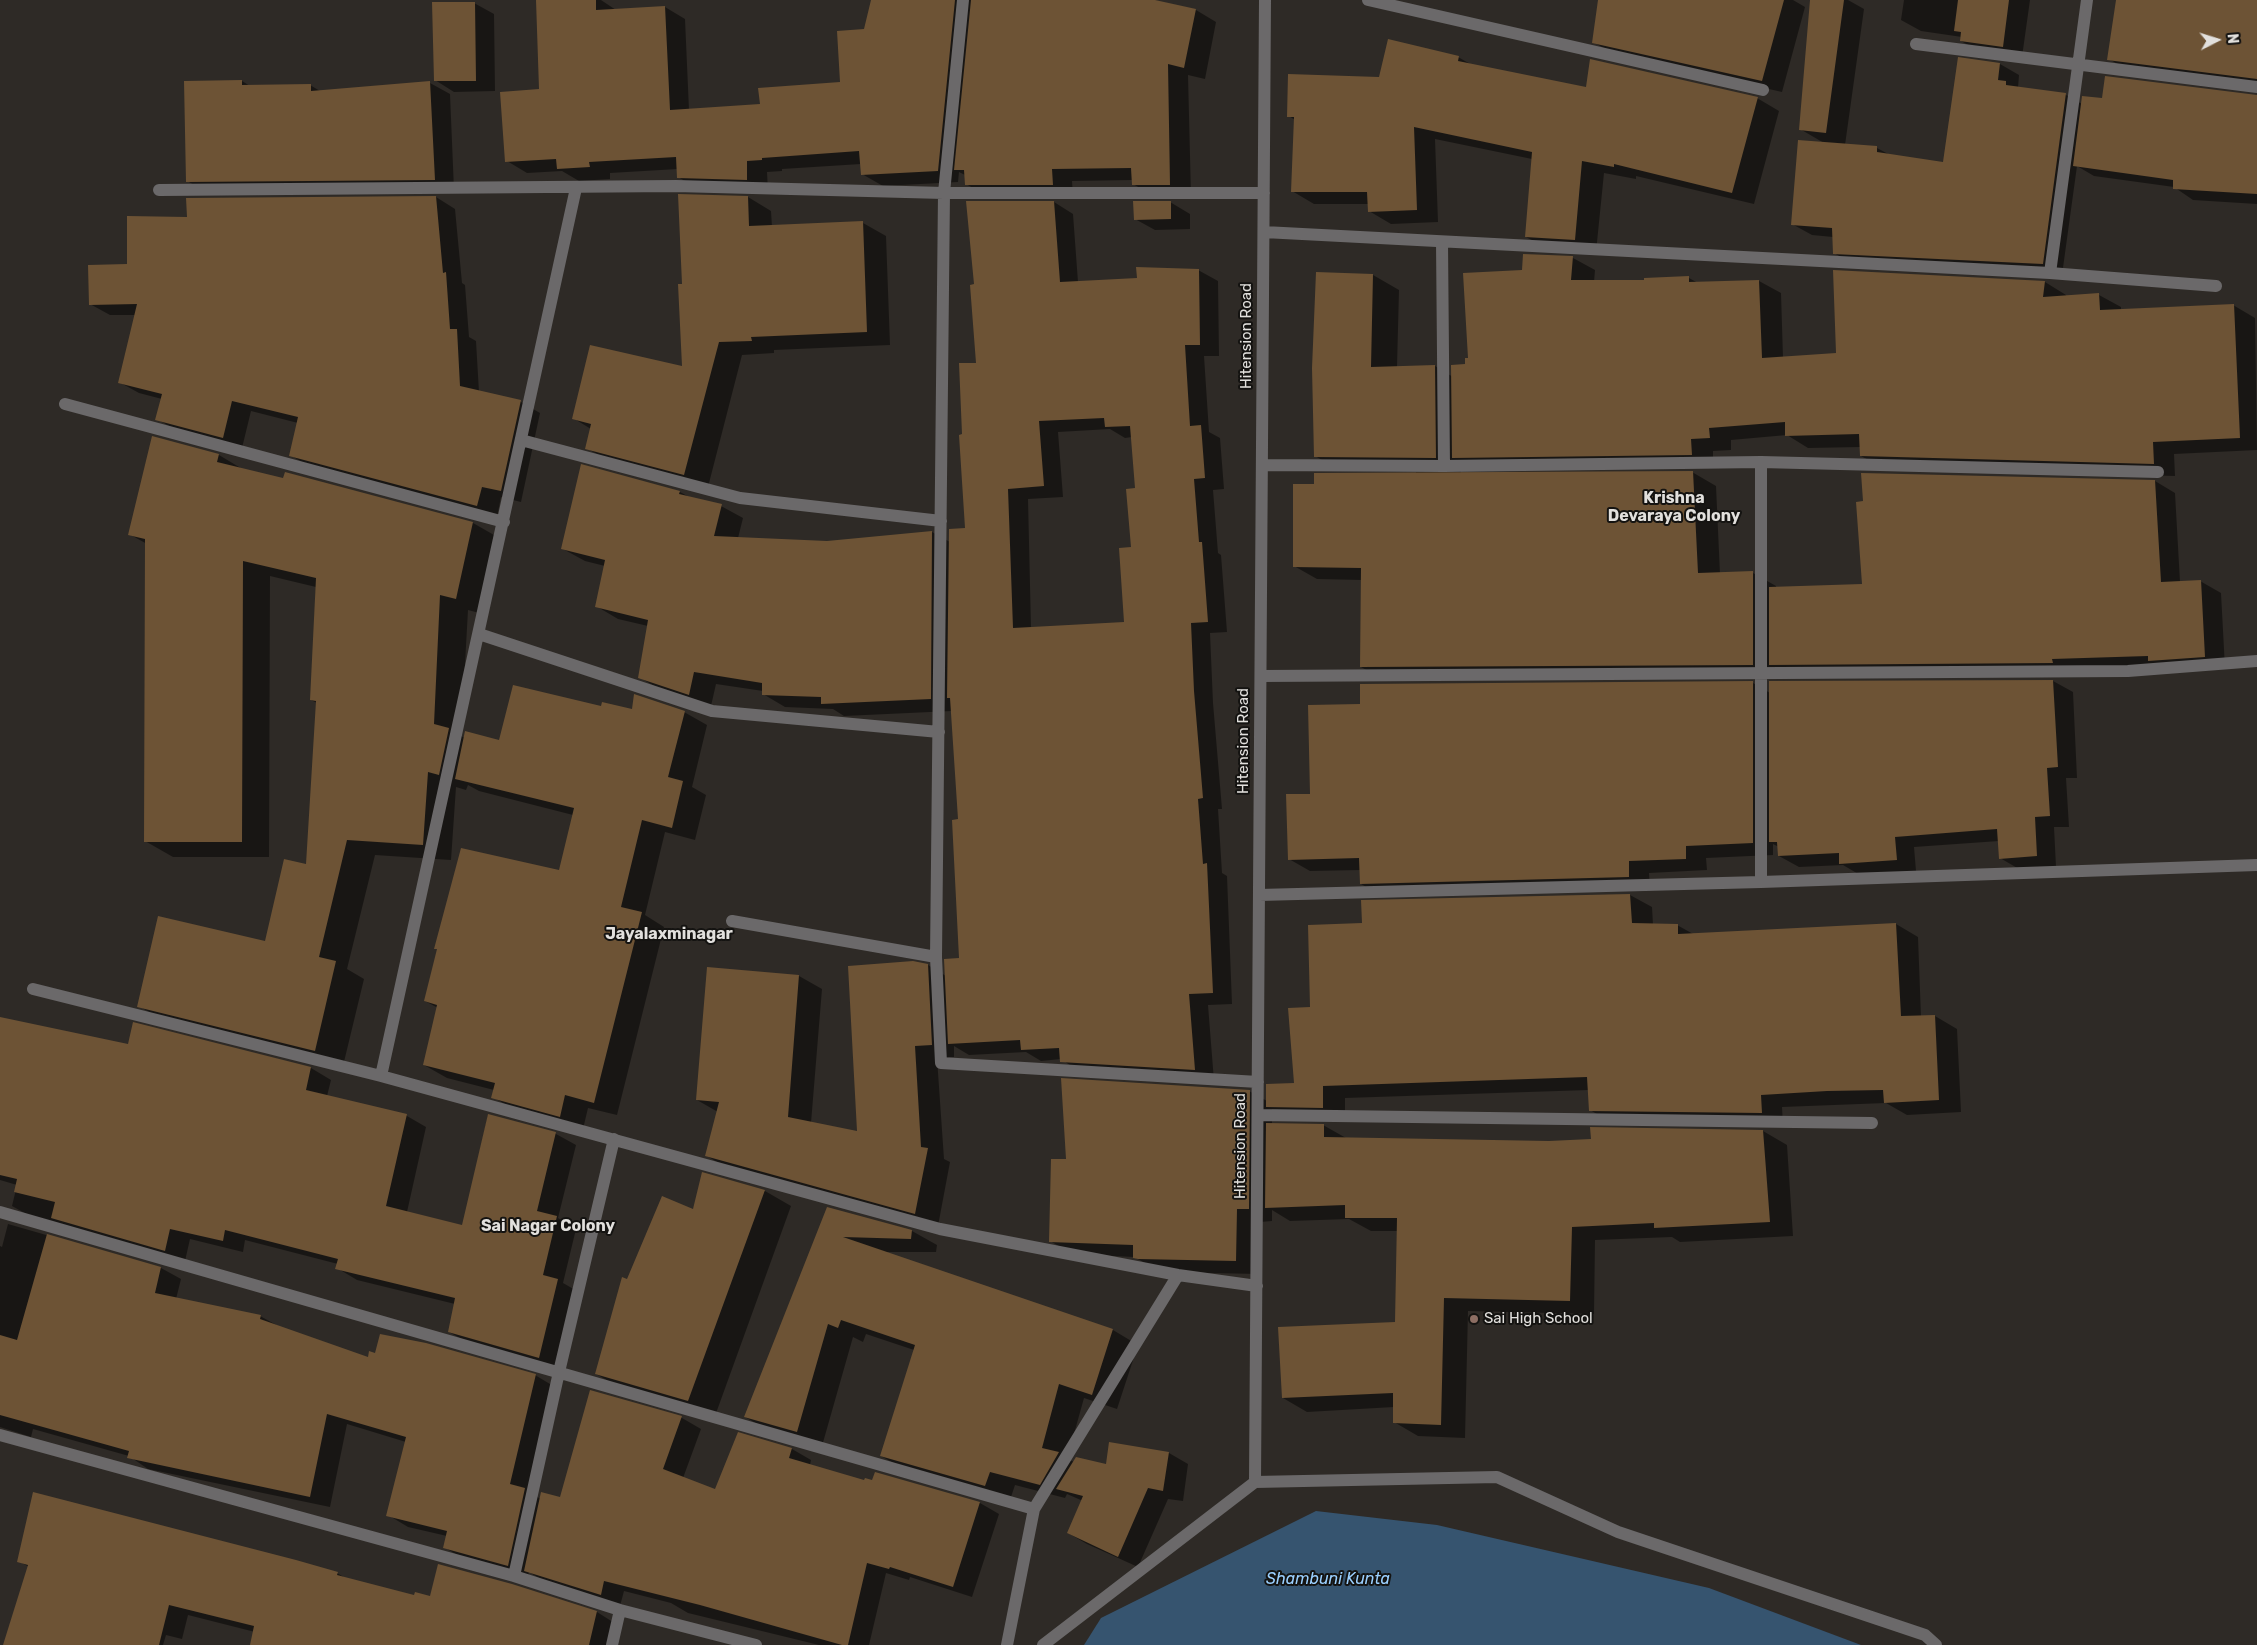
<!DOCTYPE html>
<style>
body{margin:0}
#map{position:relative;width:2257px;height:1645px;overflow:hidden;background:#2e2a26;font-family:Rubik,sans-serif}
canvas{display:block}
.north{position:absolute;left:2192px;top:15px;width:50px;height:50px;-webkit-text-stroke:4px #141311;paint-order:stroke;rotate:85deg;font-size:14px;font-weight:700;line-height:20px;text-align:center;color:#e2e0dd}
.north::after{content:'';display:block;margin:auto;width:18px;height:22px;background:#e2e0dd;clip-path:polygon(50% 0,100% 100%,50% 72%,0 100%)}
</style>
<div id="map">
<canvas width="2257" height="1645"></canvas>
<div class="north">N</div>
</div>
<script>
const ctx = document.querySelector('canvas').getContext('2d');
ctx.lineJoin = 'round';
function fillPath(path, color) { ctx.fillStyle = color; ctx.fill(path, 'evenodd'); }
function trace(path, color, width, dash) { ctx.strokeStyle = color; ctx.lineWidth = width; ctx.lineCap = dash ? 'butt' : 'round'; ctx.setLineDash(dash || []); ctx.stroke(path); }
function drawText(font, color, halo, rows, align = 'center') {
  ctx.font = font + ' Rubik,sans-serif'; ctx.lineWidth = 4; ctx.setLineDash([]); ctx.textBaseline = 'middle'; ctx.strokeStyle = halo; ctx.fillStyle = color; for (const [text, x, y, turn = 0] of rows) {
    ctx.save(); ctx.translate(x, y); ctx.rotate((+turn || 0) * Math.PI / 180); ctx.textAlign = isNaN(turn) ? turn : align; if (halo) ctx.strokeText(text, 0, 0); ctx.fillText(text, 0, 0); ctx.restore();
  }
}
fillPath(new Path2D(`
 M1316,1511L1437,1525L1709,1588L1861,1645H1084L1101,1618Z`), '#36546f');
fillPath(new Path2D(`
 M537,0H601L616,10L665,7L685,19L689,110L761,105L841,83L865,30L873,0H1149L1196,10L1216,22L1205,79L1188,75L1191,196H1154L1133,184V180L1072,181L1073,196H987L966,184L965,175L959,172L958,182L883,186L862,174L861,164L782,169V171L767,172L768,191L699,189L678,177V169L610,173V179L579,181L562,171L527,173L507,161L541,90Z
 M1599,0H1793L1805,7L1782,92L1613,53L1593,42Z
 M1811,0H1848L1864,9L1845,145L1877,148L1890,155L1944,164L1959,59L2000,64L2019,75L2018,88L2066,95L2082,104L2103,100L2257,96V204L2193,200L2174,187L2094,176L2077,166L2062,275L1853,264L1834,253L1833,237L1812,235L1792,224L1824,143L1800,129Z
 M1904,0H2030L2022,57L1981,52L1961,41L1962,37L1921,31L1901,20Z
 M2117,0H2257V87L2128,70L2109,59Z
 M474,3L494,14L495,91L454,92L435,80Z
 M1458,57L1472,65L1587,88L1757,98L1779,111L1754,204L1636,176V179L1604,173L1596,252L1548,249L1526,237L1532,159L1435,139L1438,222L1391,224L1369,211V204H1314L1292,191L1295,120L1289,116L1380,79Z
 M242,81L250,86L310,85L320,91L430,83L450,94L454,190L207,192L187,181Z
 M436,197L455,209L462,283L465,285L469,337L476,341L479,392L521,402L540,413L521,502L501,497L497,517L309,466L290,455L298,423L251,411L242,448L176,430L157,419L162,399L139,393L119,382L136,315H110L90,304L128,265L188,218Z
 M748,197L771,211L772,227L863,223L886,236L890,345L774,350V353L742,355L708,487L610,461L586,448L591,429L573,418L683,367V285Z
 M1054,202L1073,214L1078,282L1138,279L1198,270L1218,281L1219,356H1204L1209,432L1220,438L1224,489L1213,490L1218,553L1221,555L1227,632L1210,633L1213,703L1222,809H1218L1222,873L1227,876L1232,1004L1208,1005L1214,1081L1080,1072L1061,1059L1041,1061L1026,1052L969,1055L954,1046V1057L937,1058L944,1159L950,1162L938,1226L729,1169L707,1156L718,1112L697,1100L708,968L799,976L822,989L811,1123L858,1132L928,965L946,976L960,959L959,820L952,711L844,716L833,709L785,707L763,694V691L716,684L711,706L661,690L639,677L648,626L618,619L596,606L605,566L585,561L563,549L582,466L680,492L691,498L721,506L743,518L738,538L827,542L932,532L950,542L966,529L964,436L977,364L975,285ZM1110,429L1125,438L1132,437L1137,489L1125,623L1031,628L1028,499L1063,497L1058,432Z
 M1170,202L1190,214V229L1155,230L1135,219Z
 M1573,258L1595,270L1594,282L1646,281L1689,278L1698,283L1759,281L1781,293L1783,358L1837,354L2045,282L2066,295V297L2099,295L2121,307V310L2233,305L2255,318L2257,450L2174,454L2175,476L1883,468L1861,456V447L1808,448L1787,435L1731,440V450L1713,451V467L1461,461V474L1692,472L1716,486L1720,574L1753,573L1776,586V588L1863,586L2155,481L2175,493L2180,582L2200,581L2221,593L2225,668L1384,680L1361,667L1362,580L1317,579L1294,566L1316,486L1416,474V472L1341,471L1315,456L1317,273L1373,275L1399,290L1397,367L1435,366L1453,377L1466,366L1523,271Z
 M153,437L219,455L244,470L284,479L286,473L473,523L501,539L483,614L468,610L461,736L465,738L500,741L602,708L684,712L707,725L692,787L706,795L695,840L665,832L645,915L664,927L617,1115L588,1108L583,1129L515,1110L493,1097L494,1090L447,1078L424,1065L438,1008L425,1001L560,872L573,815L479,791L468,785L466,790L456,787L451,860L375,855L347,969L364,979L343,1066L166,1022L139,1006L265,942L307,866L317,703L311,700L316,587L270,576L269,857H173L145,841L147,544L129,534Z
 M2053,681L2073,692L2077,778H2066L2069,827H2054L2056,867L2019,869L2000,858L1999,841L1914,847L1916,871L1860,875L1843,865L1799,867L1779,856V847L1773,844V855L1706,858L1707,870L1649,873L1650,889L1382,896L1361,884V870L1310,871L1289,859L1311,795L1361,705L1753,683L1770,693Z
 M1630,895L1652,907L1653,925H1677L1695,935L1896,924L1918,937L1921,1017L1935,1016L1957,1029L1961,1112L1907,1115L1886,1103L1782,1107L1783,1125L1612,1123L1590,1110L1589,1090L1345,1098V1120L1272,1109V1125H1323L1346,1138L1549,1142L1763,1131L1787,1145L1793,1236L1680,1242L1672,1237L1595,1240L1594,1314L1468,1311L1465,1438L1418,1436L1394,1422V1407L1307,1412L1283,1398L1396,1324L1398,1231H1371L1349,1219L1290,1221L1272,1210V1221L1260,1222L1259,1274L1162,1272L1134,1257L1073,1254L1050,1241L1067,1161L1249,1091L1267,1101L1295,1084L1312,1008L1364,925Z
 M0,1018L129,1046L311,1068L331,1080L327,1096L407,1116L426,1127L407,1212L463,1226L488,1115L556,1134L576,1145L558,1218L576,1229L563,1283L577,1291L559,1369L469,1343L449,1332L455,1304L357,1280L337,1268L338,1264L245,1240L243,1252L190,1239L185,1261L32,1217L12,1206L17,1185L0,1180Z
 M703,1174L765,1191L791,1206L715,1416L623,1389L596,1374L628,1280L693,1211Z
 M828,1208L912,1231L937,1245L936,1252H882L1113,1330L1138,1345L1117,1409L1084,1398L1067,1459L1074,1462L1107,1466L1111,1444L1169,1453L1188,1464L1183,1501L1168,1499L1138,1567L1087,1544L1068,1533L1083,1501L1067,1494L1065,1498L1015,1485L1010,1500L906,1470L881,1456L914,1350L866,1334L863,1342L853,1337L822,1446L770,1431L745,1417Z
 M8,1224L161,1268L181,1279L176,1299L260,1316L280,1327L368,1358L535,1375L555,1387L530,1493L541,1499H561L591,1392L682,1418L701,1429L683,1478L716,1490L738,1434L792,1449L811,1460L810,1465L865,1482L980,1503L999,1514L972,1597L910,1577L909,1580L886,1573L869,1645H819L688,1613L671,1603L624,1591L620,1606L544,1581L529,1572L528,1576L464,1559L444,1547L447,1536L408,1527L388,1515L406,1442L347,1424L330,1507L148,1469L129,1456L33,1429L31,1437L0,1427V1246L2,1247Z
 M19,1561L337,1573L347,1579L415,1596L597,1612L616,1624L611,1645H252L255,1632L188,1615L182,1639L166,1635L163,1645H4L29,1567Z`), '#0007');
fillPath(new Path2D(`
 M536,0H596V10L665,6L670,110L760,104L758,88L840,82L837,31L864,29L871,0H955L938,171L861,175L859,151L762,158V160L747,161V180L677,178L676,157L589,162L590,167L557,169L556,159L505,162L500,92L539,89Z
 M971,0H1155L1196,9L1184,68L1168,64L1170,185H1132L1131,168L1052,169L1053,185H965L964,170H954Z
 M1598,0H1784L1762,81L1592,43Z
 M1810,0H1844L1826,133L1799,130Z
 M1958,0H2009L2003,47L1960,41L1961,32L1954,31Z
 M2116,0H2257V79L2107,60Z
 M432,2H475L476,81H434Z
 M1388,39L1459,56L1458,61L1586,87L1590,59L1758,97L1732,193L1614,164V167L1582,161L1575,240L1525,237L1532,152L1414,127L1417,210L1368,212L1367,192H1291L1294,117H1287L1288,74L1379,77Z
 M1958,57L2000,63L1998,80L2006,81V85L2066,93L2043,264L1833,254L1832,228L1791,225L1798,140L1877,146V152L1943,162Z
 M2105,76L2257,95V194L2173,189V180L2073,166L2082,96L2102,98Z
 M242,80V85L311,84V91L430,81L435,180L186,182L184,81Z
 M678,194L748,196L749,226L863,221L867,332L751,337L752,341L719,342L684,475L585,449L591,424L572,419L590,345L682,366L678,284H682Z
 M436,196L443,273L446,272L450,329H457L460,386L521,400L501,491L482,487L477,506L289,456L298,417L232,401L223,438L155,420L162,394L118,383L137,304L89,305L88,265L127,264V216L187,217L186,198Z
 M966,201H1054L1060,282L1137,278L1136,267L1199,269L1200,345H1185L1190,426L1201,425L1205,478L1194,479L1199,542H1202L1208,622L1191,623L1194,691L1203,798L1198,799L1203,864L1207,863L1213,993L1189,994L1195,1070L1060,1062L1059,1048L1021,1050L1020,1040L948,1044L944,959L959,958L952,820L958,819L950,698H947L949,529L965,528L959,435L962,434L959,363H976L970,285L974,284ZM1104,418L1105,427L1130,426L1135,488L1126,489L1131,547L1119,548L1124,622L1013,628L1008,489L1044,486L1039,421Z
 M1133,201H1171V219L1134,220Z
 M1523,254L1573,256L1571,280H1644V278L1689,276V282L1759,280L1762,358L1836,353L1833,270L2045,281L2043,297L2099,293L2100,310L2234,304L2240,438L2153,442L2154,464L1860,456L1859,434L1785,436V422L1709,428L1710,438L1691,439L1692,455L1452,458L1451,365L1465,364V358H1468L1463,273L1522,270Z
 M1316,272L1373,274L1371,367L1435,365L1436,458L1314,457L1312,368Z
 M152,436L219,454L217,462L283,478L285,472L473,522L456,599L440,595L434,724L449,728L439,775L428,772L423,845L347,840L319,957L336,961L315,1051L137,1007L158,916L265,941L284,859L306,864L316,701L310,700L316,578L243,561L242,842H144L145,539L128,535Z
 M581,464L680,491L679,494L722,504L714,536L827,541L932,531L931,699L821,704V697L762,695V683L694,672L689,695L638,678L648,620L595,607L605,560L561,549Z
 M1693,471L1698,573L1753,571V665L1360,667L1361,568L1293,567V484H1314V473Z
 M1861,473L2155,480L2161,582L2201,580L2205,657L2148,661V656L2052,659L2053,663L1769,665V587L1862,584L1856,502L1863,501Z
 M2053,680L2058,767L2047,768L2050,816L2035,817L2037,856L1999,859L1997,829L1895,837L1897,860L1839,864V853L1778,856L1777,842H1769V681Z
 M1753,681V843L1686,846V859L1629,861V877L1360,884L1359,858L1288,860L1286,794H1310L1308,705L1360,704V684Z
 M513,685L601,706L602,702L632,709L634,694L685,711L668,777L683,781L672,828L642,820L621,907L642,912L594,1103L565,1095L560,1117L491,1098L495,1083L423,1065L437,1005L424,1001L437,949H434L461,848L559,870L574,808L455,779L465,731L499,740Z
 M1630,894L1632,923L1678,924V934L1896,923L1901,1016L1935,1015L1939,1100L1884,1103L1883,1090L1827,1091L1761,1095L1762,1113L1589,1111L1587,1077L1323,1086V1108L1266,1107V1084L1294,1083L1288,1008L1310,1007L1308,925L1362,923L1361,900Z
 M913,961L928,964L932,1045L915,1046L921,1147L928,1148L915,1214L705,1156L719,1102L696,1100L707,967L799,975L788,1117L857,1131L848,966Z
 M0,1017L128,1044L133,1022L311,1067L306,1090L407,1114L386,1206L462,1225L488,1114L556,1132L537,1211L557,1216L543,1275L558,1279L539,1358L448,1332L455,1298L335,1269L338,1259L225,1230L223,1241L170,1229L165,1251L51,1218L55,1202L14,1192L17,1179L0,1175Z
 M1061,1078L1250,1090L1249,1209H1237L1236,1261L1138,1259L1133,1258V1245L1049,1242L1051,1159H1066Z
 M1266,1123L1324,1124V1137L1549,1141L1591,1139L1590,1127L1763,1130L1770,1222L1654,1228V1223L1572,1227L1570,1301L1444,1298L1441,1425L1393,1423V1393L1282,1398L1278,1327L1395,1322L1397,1218H1345V1205L1265,1208Z
 M702,1172L765,1190L688,1401L595,1374L622,1277L627,1279L662,1196L693,1209Z
 M827,1207L912,1230L911,1239L843,1237L1113,1329L1092,1395L1059,1384L1042,1448L1059,1452L1040,1485L990,1472L985,1486L880,1456L915,1345L841,1320L838,1328L828,1324L797,1432L744,1417Z
 M47,1234L161,1267L155,1293L261,1315L260,1319L368,1357L369,1351L375,1353L380,1334L426,1343L536,1374L510,1484L525,1488L508,1566L443,1548L447,1531L386,1516L406,1437L327,1414L310,1497L127,1458L129,1451L0,1415V1335L17,1340Z
 M590,1390L682,1416L663,1469L715,1489L738,1432L792,1448L789,1458L864,1480L865,1478L872,1480L875,1472L980,1502L953,1587L890,1567L889,1569L867,1563L848,1645H842L700,1605L604,1581L601,1595L524,1571L541,1492L560,1497Z
 M1109,1442L1169,1452L1163,1491L1148,1488L1118,1557L1067,1533L1083,1496L1056,1489L1076,1457L1106,1464Z
 M33,1492L296,1560L338,1572L337,1575L414,1595L415,1592L430,1596L438,1564L512,1584L597,1611L589,1645H250L254,1626L169,1605L159,1645H3L28,1565L17,1562Z`), '#6d5335');
trace(new Path2D(`
 M963,0L944,193L936,957L941,1063L1258,1082
 M1368,0L1763,90
 M1916,44L2257,87
 M159,190L676,186L944,193H1264
 M1264,232L2050,273L2216,286
 M1442,242L1444,466
 M2050,273L2087,0
 M65,404L504,522
 M521,440L740,498L941,521
 M1761,462V882
 M1262,465L1444,466L1761,462L2158,472
 M479,634L712,711L939,732
 M1261,676L2128,671L2257,661
 M1259,895L1761,882L2257,865
 M732,921L936,957
 M33,989L381,1076L940,1229L1178,1275L1257,1286
 M381,1076L576,188
 M1258,1115L1872,1123
 M0,1212L1034,1509
 M0,1435L514,1576L620,1610L756,1645
 M1255,1482L1265,0
 M514,1576L559,1372L614,1139
 M612,1645L620,1610
 M1007,1645L1034,1509L1178,1275
 M1043,1645L1255,1482L1497,1477L1618,1532L1925,1635L1936,1645`), '#6b696a', 12);
for (const [x, y, r, color] of [
 [1474,1319,5,"#8d6e63"]
]) { const dot = new Path2D(); dot.arc(x, y, r, 0, 2 * Math.PI); ctx.fillStyle = color; ctx.fill(dot); trace(dot, '#141311', 2); }
drawText('15px', '#e2e0dd', '#141311', [
 ["Hitension Road",1247,336,-90],
 ["Hitension Road",1244,741,-90],
 ["Hitension Road",1241,1146,-90]
]);
drawText('15px', '#e2e0dd', '#141311', [
 ["Sai High School",1484,1319]
], 'left');
drawText('bold 16px', '#e2e0dd', '#141311', [
 ["Krishna",1674,498],
 ["Devaraya Colony",1674,516],
 ["Jayalaxminagar",669,934],
 ["Sai Nagar Colony",548,1226]
]);
drawText('italic 16px', '#9bd0ff', '#141311', [
 ["Shambuni Kunta",1328,1579]
]);
</script>
